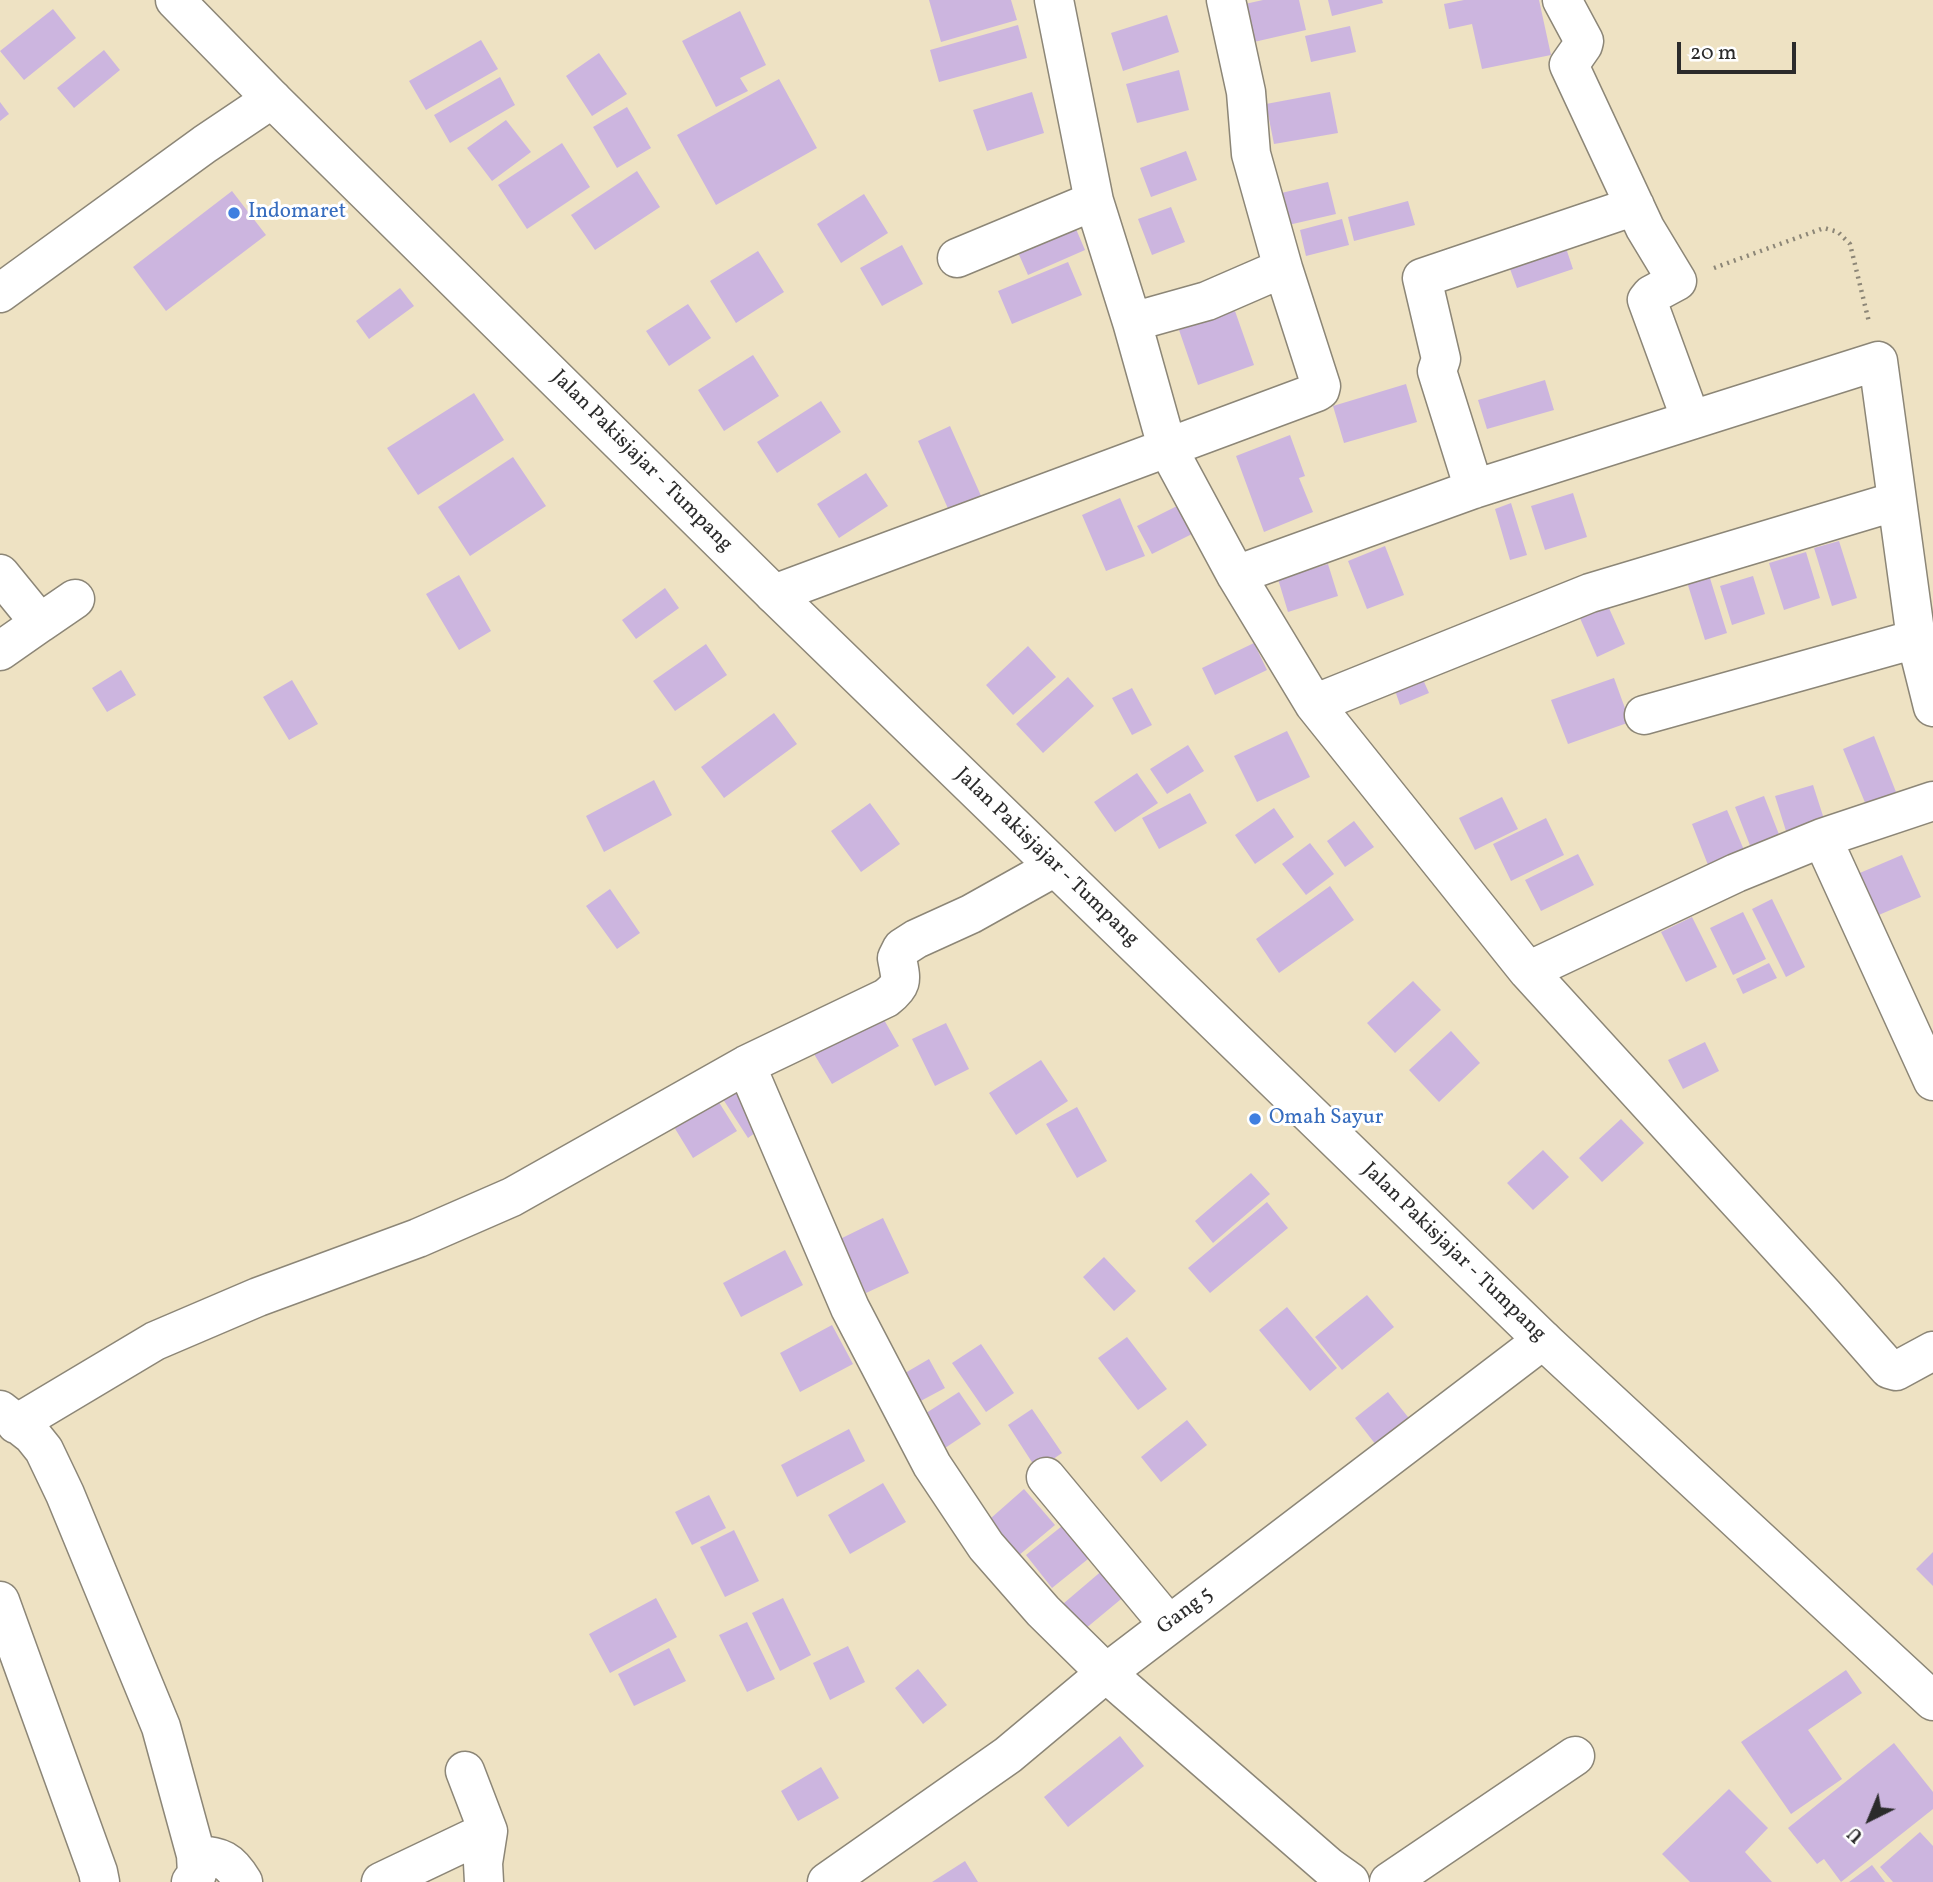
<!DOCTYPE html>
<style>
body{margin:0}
#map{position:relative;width:1933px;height:1882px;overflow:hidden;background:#eee2c3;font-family:Vollkorn,serif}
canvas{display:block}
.north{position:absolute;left:1835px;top:1784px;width:70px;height:70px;-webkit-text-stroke:5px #fff;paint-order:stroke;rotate:223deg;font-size:19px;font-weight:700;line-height:28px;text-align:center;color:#2b2b2b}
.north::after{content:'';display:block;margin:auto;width:24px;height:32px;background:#2b2b2b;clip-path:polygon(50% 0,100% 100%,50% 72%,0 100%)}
.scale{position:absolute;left:1677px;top:42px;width:119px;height:32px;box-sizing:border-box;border:4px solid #2b2b2b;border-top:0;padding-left:9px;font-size:21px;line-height:24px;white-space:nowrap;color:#2b2b2b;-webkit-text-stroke:5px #fff;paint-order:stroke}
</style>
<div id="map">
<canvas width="1933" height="1882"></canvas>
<div class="north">U</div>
<div class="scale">20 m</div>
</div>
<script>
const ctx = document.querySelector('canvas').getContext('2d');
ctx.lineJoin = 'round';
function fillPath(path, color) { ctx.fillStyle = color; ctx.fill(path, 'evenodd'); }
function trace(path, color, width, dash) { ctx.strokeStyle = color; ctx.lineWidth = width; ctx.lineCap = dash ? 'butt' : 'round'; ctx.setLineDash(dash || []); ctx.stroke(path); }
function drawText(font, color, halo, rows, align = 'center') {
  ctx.font = font + ' Vollkorn,serif'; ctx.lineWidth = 6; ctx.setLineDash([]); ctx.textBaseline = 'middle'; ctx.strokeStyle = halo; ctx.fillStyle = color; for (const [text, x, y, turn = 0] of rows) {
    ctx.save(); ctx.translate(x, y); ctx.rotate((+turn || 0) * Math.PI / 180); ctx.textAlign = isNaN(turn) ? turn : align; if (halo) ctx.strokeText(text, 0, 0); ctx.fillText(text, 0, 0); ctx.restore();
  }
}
fillPath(new Path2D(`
 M929,0H1011L1017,20L941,42Z
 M1263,0H1299L1306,30L1254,42L1245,4Z
 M1328,0H1382L1383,3L1332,16Z
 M1464,0H1539L1551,55L1482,69L1472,24L1449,29L1444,4Z
 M53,9L76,38L24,80L0,51Z
 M740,11L766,65L740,78L748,91L716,107L682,41Z
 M1167,15L1179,52L1123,71L1111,33Z
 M1018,25L1027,58L939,82L930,50Z
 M1350,26L1356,52L1311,62L1305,36Z
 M481,40L498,69L426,110L409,81Z
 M104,50L120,70L74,108L57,88Z
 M599,53L627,94L592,116L566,76Z
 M1179,70L1189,110L1137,123L1126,84Z
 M500,77L515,105L450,143L434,115Z
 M779,79L817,148L716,205L677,135Z
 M1032,92L1044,133L987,151L973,110Z
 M1330,92L1338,133L1274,144L1266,104Z
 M0,102L9,114L0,121Z
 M627,107L651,148L617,168L593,127Z
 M506,120L531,152L492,181L467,148Z
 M562,143L590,187L527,229L498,185Z
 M1186,151L1197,180L1151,197L1140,168Z
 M637,171L660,207L595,250L571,215Z
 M1328,182L1336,214L1284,226L1277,194Z
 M232,191L266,235L166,311L133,267Z
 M864,194L888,233L841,263L817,224Z
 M1408,201L1415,225L1354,241L1348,217Z
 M1171,207L1185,242L1152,255L1138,219Z
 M1342,219L1349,245L1306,256L1300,230Z
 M1073,222L1085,250L1028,275L1016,248Z
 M1563,239L1573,269L1517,288L1506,258Z
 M902,245L923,284L882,306L860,268Z
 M758,251L784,292L736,323L710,281Z
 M1068,262L1082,295L1012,324L998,291Z
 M400,288L414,306L369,339L356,321Z
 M688,304L711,338L669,366L646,331Z
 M1235,311L1254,365L1198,385L1179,330Z
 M753,355L779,396L724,431L698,390Z
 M1545,380L1554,410L1487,429L1478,400Z
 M1406,384L1417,422L1344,443L1333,406Z
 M474,393L504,440L418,495L387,448Z
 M821,401L841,432L777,473L757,442Z
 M950,426L982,498L950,513L918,441Z
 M1290,435L1305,476L1299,478L1313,512L1264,532L1236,456Z
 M513,457L546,506L470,556L438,507Z
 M866,473L888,506L839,538L817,504Z
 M1573,493L1587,537L1545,550L1531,506Z
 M1120,498L1145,556L1106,571L1082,515Z
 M1185,502L1200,530L1152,554L1137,526Z
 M1511,503L1527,555L1510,560L1495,509Z
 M1839,541L1857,598L1832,606L1814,548Z
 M1385,546L1404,595L1367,609L1348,561Z
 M1806,552L1820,598L1784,610L1769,563Z
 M1328,564L1338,596L1288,612L1278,579Z
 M459,575L491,631L459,650L426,594Z
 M1709,575L1727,633L1705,640L1687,582Z
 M1753,576L1765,614L1732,625L1720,586Z
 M665,588L679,608L636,639L622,620Z
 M1604,597L1625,644L1597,657L1576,609Z
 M1254,643L1267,670L1215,695L1202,668Z
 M706,644L727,675L675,711L653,681Z
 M1028,646L1056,677L1013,715L986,685Z
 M1417,666L1429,693L1400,705L1390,676Z
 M121,670L136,695L107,712L92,688Z
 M1068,677L1094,706L1043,753L1016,724Z
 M1614,678L1630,722L1568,744L1551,700Z
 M292,680L318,724L289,740L263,697Z
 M1132,688L1152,725L1132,735L1112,698Z
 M774,713L797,744L724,798L701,767Z
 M1287,731L1310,777L1257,802L1234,756Z
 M1874,736L1896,792L1866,805L1843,749Z
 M1188,745L1204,771L1167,794L1150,769Z
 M1137,773L1158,803L1115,832L1094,802Z
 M654,780L672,815L604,852L586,816Z
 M1813,785L1824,819L1786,831L1775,796Z
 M1190,793L1207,823L1159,849L1142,818Z
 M1764,796L1780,837L1751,848L1735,807Z
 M1502,797L1518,829L1475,850L1459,818Z
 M870,803L900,844L861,872L831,831Z
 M1274,808L1294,837L1255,864L1235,835Z
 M1727,810L1744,850L1708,865L1692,824Z
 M1546,818L1564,855L1511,881L1493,844Z
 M1354,821L1374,847L1345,867L1327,841Z
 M1310,843L1334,874L1306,895L1282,864Z
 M1578,854L1594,885L1541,911L1525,880Z
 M1902,855L1921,897L1867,920L1848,878Z
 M1330,886L1354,920L1279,973L1256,939Z
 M610,889L640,933L617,949L586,906Z
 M1772,899L1805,967L1786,977L1752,909Z
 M1743,912L1766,959L1733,975L1710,928Z
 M1692,917L1717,967L1686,982L1661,932Z
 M1769,963L1777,978L1743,994L1736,979Z
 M1413,981L1441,1010L1395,1053L1367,1023Z
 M879,1011L899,1046L832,1084L811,1049Z
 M946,1023L969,1069L935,1086L912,1039Z
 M1451,1031L1480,1063L1439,1102L1409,1070Z
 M1705,1042L1719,1071L1683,1089L1668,1060Z
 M1041,1060L1068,1101L1016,1135L989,1093Z
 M744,1077L763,1127L748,1138L719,1093Z
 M715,1096L737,1131L693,1158L671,1122Z
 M1077,1107L1107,1161L1077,1178L1046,1124Z
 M1621,1119L1644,1143L1602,1182L1579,1158Z
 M1543,1150L1569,1177L1533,1210L1507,1183Z
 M1251,1173L1270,1194L1213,1243L1195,1221Z
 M1267,1202L1288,1228L1210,1293L1188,1268Z
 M883,1218L909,1273L866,1293L840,1239Z
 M785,1250L803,1285L741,1317L723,1283Z
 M1104,1257L1136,1291L1114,1311L1083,1277Z
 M1367,1295L1394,1327L1342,1370L1315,1337Z
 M1287,1307L1337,1368L1310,1391L1259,1330Z
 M832,1325L853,1364L800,1392L780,1353Z
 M1127,1337L1167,1389L1138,1410L1098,1358Z
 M981,1344L1014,1393L986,1412L952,1363Z
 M929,1359L945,1388L915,1404L900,1376Z
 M959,1392L981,1424L945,1448L923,1415Z
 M1388,1392L1416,1427L1383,1454L1355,1418Z
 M1032,1409L1062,1453L1037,1470L1008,1425Z
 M1187,1420L1207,1445L1161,1482L1141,1457Z
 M849,1429L865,1461L797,1497L781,1465Z
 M883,1483L906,1522L850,1554L828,1515Z
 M1024,1489L1055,1525L1012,1561L982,1526Z
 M709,1495L726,1528L692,1545L675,1512Z
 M1067,1522L1093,1555L1052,1588L1026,1555Z
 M734,1530L759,1581L725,1597L700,1547Z
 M1933,1552V1586L1916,1569Z
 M1104,1569L1126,1595L1079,1634L1057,1609Z
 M656,1598L677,1637L610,1673L589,1634Z
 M783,1598L811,1655L780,1671L752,1613Z
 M747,1622L775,1679L747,1692L719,1635Z
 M848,1646L865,1682L830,1700L813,1663Z
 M669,1648L686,1681L634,1706L618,1674Z
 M918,1669L947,1705L923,1724L895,1688Z
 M1846,1670L1862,1693L1808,1730L1842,1779L1791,1814L1741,1742Z
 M1120,1736L1144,1766L1068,1827L1044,1797Z
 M1894,1743L1933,1792V1809L1841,1882L1824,1859L1817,1864L1788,1828Z
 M821,1767L839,1798L798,1821L781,1791Z
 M1729,1789L1768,1828L1745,1852L1772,1882H1690L1662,1854Z
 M1920,1832L1933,1846V1882H1893L1880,1867Z
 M965,1861L978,1882H932Z
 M1872,1865L1885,1882H1849Z`), '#ccb5df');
const minor = new Path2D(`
 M1054,0L1094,201L1132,322L1167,447L1236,575L1314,704L1528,971L1824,1295L1889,1369L1896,1371L1933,1351
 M1562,0L1584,41L1583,45L1569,65L1645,228L1677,281L1651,295L1647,300L1691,420
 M957,258L1094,201
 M0,293L205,144L272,99
 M1132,322L1207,301L1283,268L1251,154L1246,92L1226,0
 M1474,489L1437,371L1441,359L1422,278L1635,206
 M0,574L40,623L0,651
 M1236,575L1474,489L1878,361L1916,639L1933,707
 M774,594L1317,392L1320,390L1321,386L1283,268
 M40,623L75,599
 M1314,704L1590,593L1897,501
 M1644,715L1916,639
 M1822,838L1933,1081
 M1528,971L1736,873L1822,838L1933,801
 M746,1065L850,1308L932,1465L986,1546L1043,1611L1106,1673L1329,1867L1350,1882
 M0,1410L32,1435L44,1450L65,1494L161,1727L196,1855L197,1874L191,1882
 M16,1424L155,1341L258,1297L418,1238L512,1197L746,1065L886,998C904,984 901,980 897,958L902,948L916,939L971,914L1055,867
 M1046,1477L1169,1625
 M0,1601L98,1872L100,1882
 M465,1771L488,1831L483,1863L484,1882
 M196,1855C221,1856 230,1860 243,1882
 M381,1882L488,1831
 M827,1882L1008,1755L1106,1673L1543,1340
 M1389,1882L1575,1756`);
const major = new Path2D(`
 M175,0L272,99L774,594L1543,1340L1933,1701`);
trace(minor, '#8c8677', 41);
trace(major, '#8c8677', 41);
trace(new Path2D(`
 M1714,268L1824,228L1838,232L1850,244L1869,322`), '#8c8677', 4.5, [2, 5]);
trace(minor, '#fff', 38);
trace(major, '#fff', 38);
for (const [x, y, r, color] of [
 [234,213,7,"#3f7fe0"],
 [1255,1119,7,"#3f7fe0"]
]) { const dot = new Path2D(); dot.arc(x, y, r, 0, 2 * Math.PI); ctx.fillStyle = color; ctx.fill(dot); trace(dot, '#fff', 2.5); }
drawText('21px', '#366cbe', '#fff', [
 ["Indomaret",248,213],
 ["Omah Sayur",1269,1119]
], 'left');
drawText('21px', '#2b2b2b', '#fff', [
 ["Jalan Pakisjajar - Tumpang",641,462,45],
 ["Jalan Pakisjajar - Tumpang",1046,858,44],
 ["Jalan Pakisjajar - Tumpang",1453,1253,44],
 ["Gang 5",1186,1612,-37]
]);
</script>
